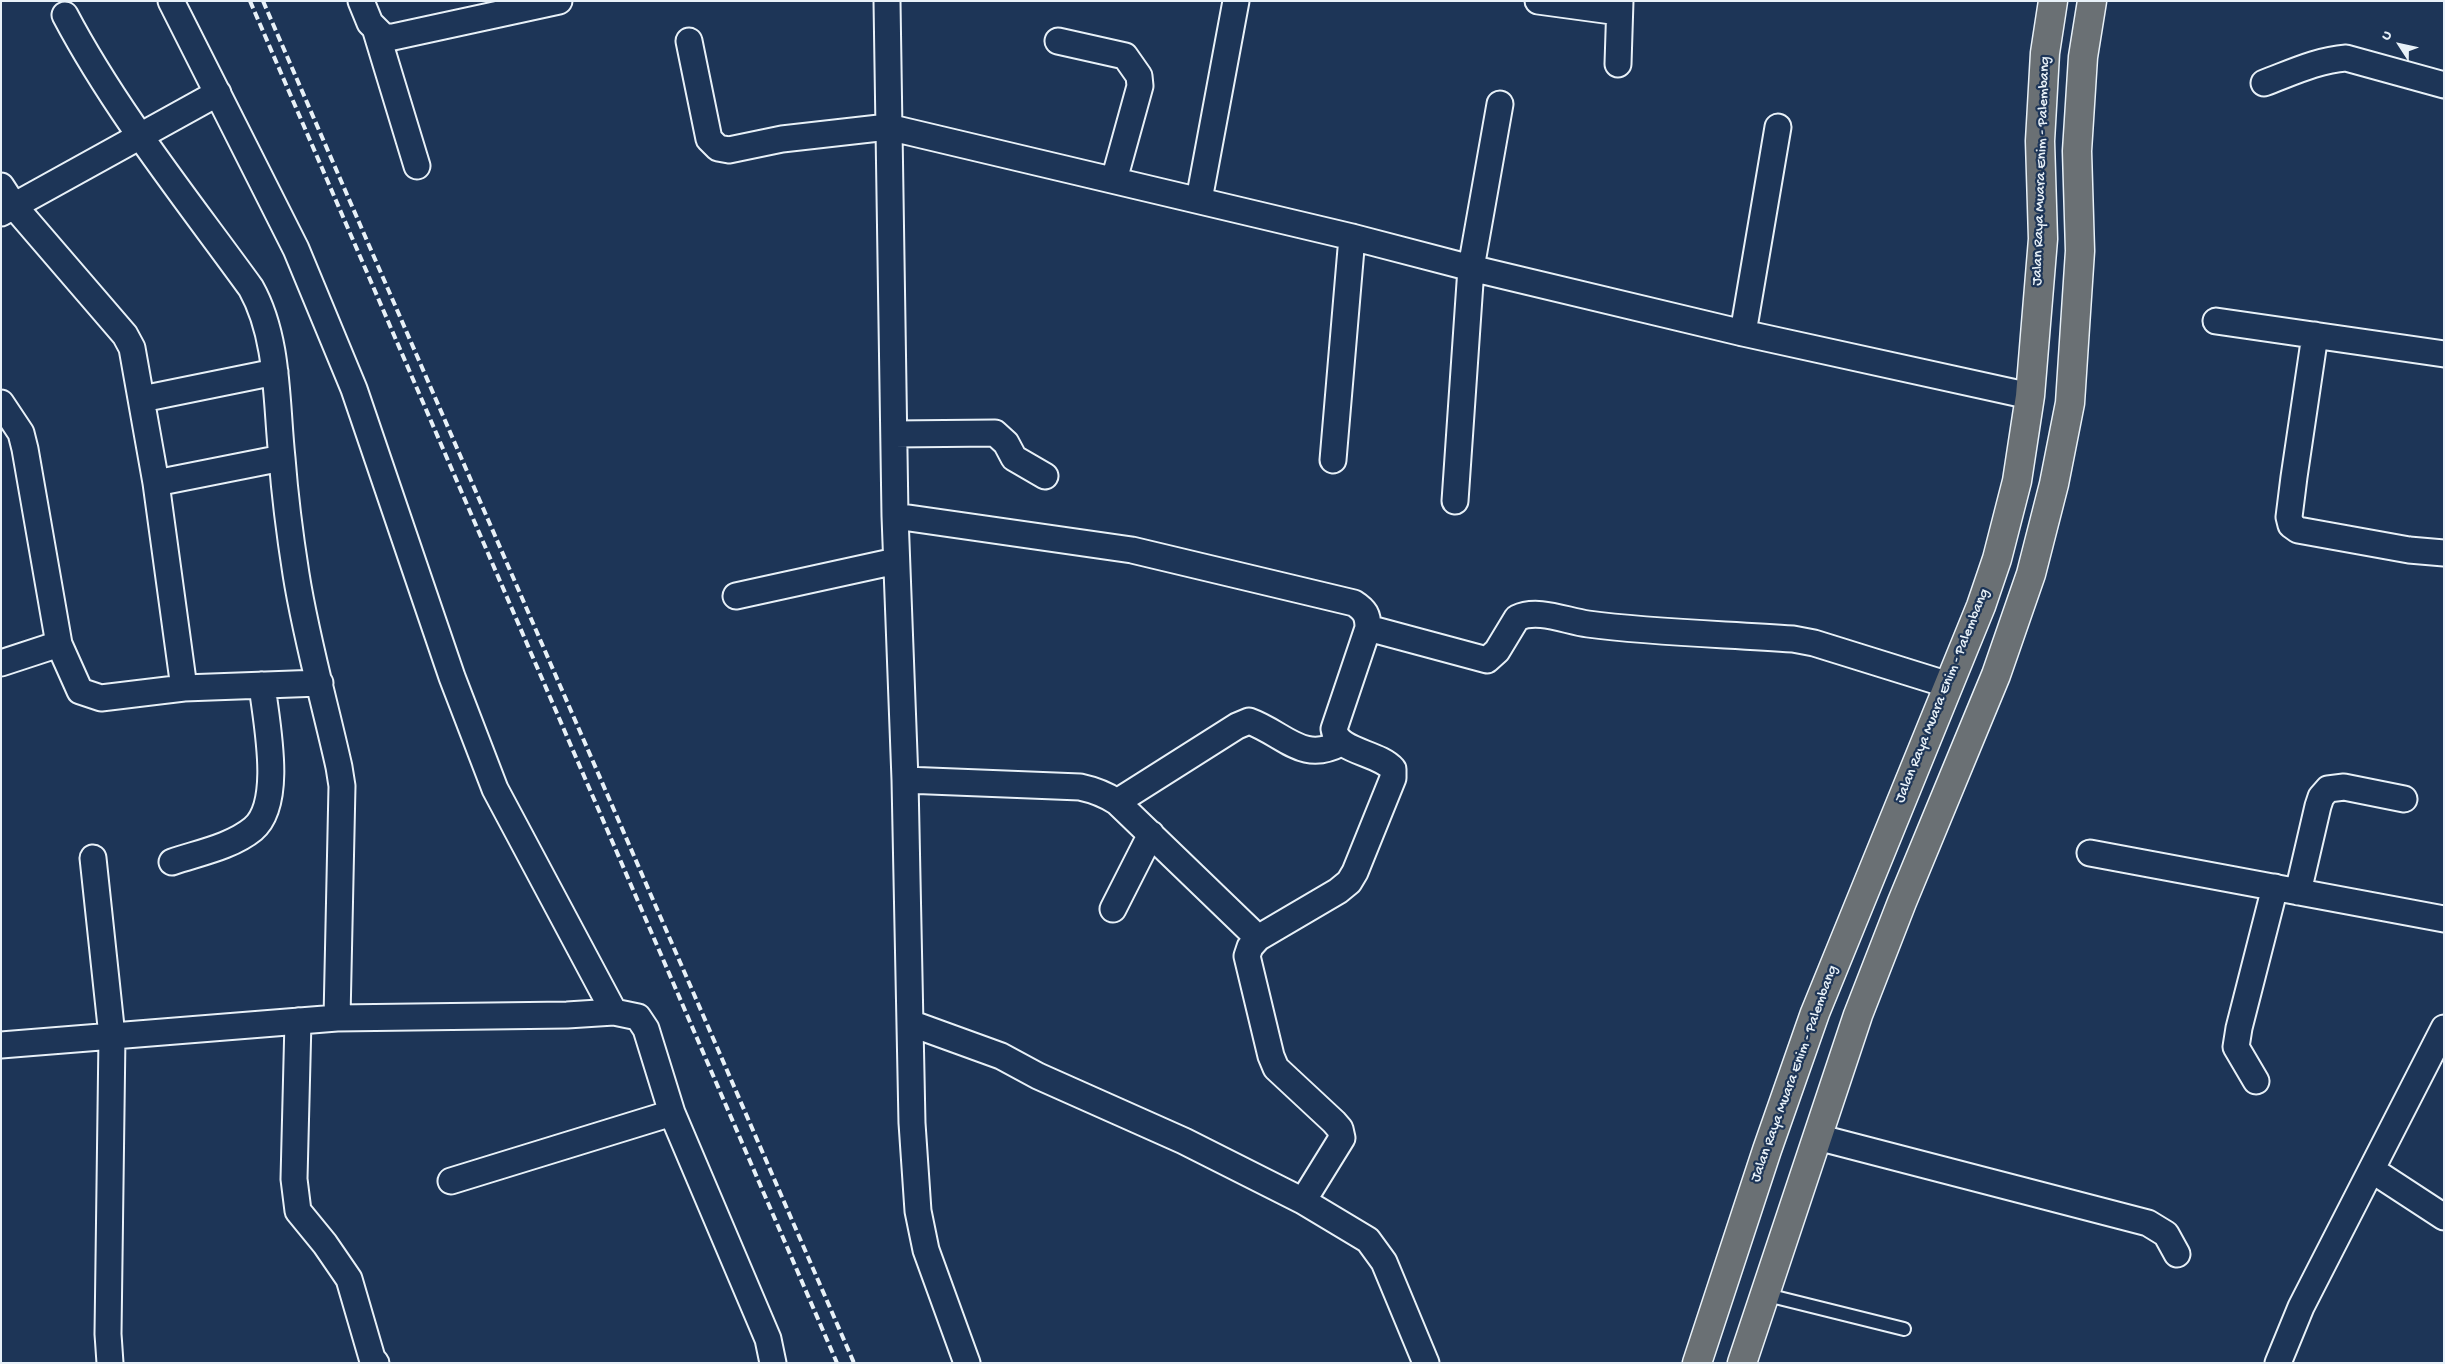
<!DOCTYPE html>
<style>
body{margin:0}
#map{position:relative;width:2445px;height:1364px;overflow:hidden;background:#1d3557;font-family:"Gochi Hand",sans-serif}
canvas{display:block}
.frame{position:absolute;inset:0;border:2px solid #e8f1f8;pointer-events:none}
.north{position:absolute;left:2375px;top:20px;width:50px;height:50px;-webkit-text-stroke:4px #1d3557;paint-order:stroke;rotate:305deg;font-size:14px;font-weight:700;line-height:20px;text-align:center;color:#e8f1f8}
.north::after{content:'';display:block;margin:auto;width:18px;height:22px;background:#e8f1f8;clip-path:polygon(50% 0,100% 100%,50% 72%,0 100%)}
</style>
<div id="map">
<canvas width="2445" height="1364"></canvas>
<div class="frame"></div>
<div class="north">U</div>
</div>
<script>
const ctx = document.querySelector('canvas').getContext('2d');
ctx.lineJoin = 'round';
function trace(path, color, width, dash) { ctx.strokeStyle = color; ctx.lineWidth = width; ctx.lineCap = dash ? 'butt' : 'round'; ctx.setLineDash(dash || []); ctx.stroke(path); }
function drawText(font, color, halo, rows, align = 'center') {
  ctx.font = font + ' "Gochi Hand",sans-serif'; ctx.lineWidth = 4.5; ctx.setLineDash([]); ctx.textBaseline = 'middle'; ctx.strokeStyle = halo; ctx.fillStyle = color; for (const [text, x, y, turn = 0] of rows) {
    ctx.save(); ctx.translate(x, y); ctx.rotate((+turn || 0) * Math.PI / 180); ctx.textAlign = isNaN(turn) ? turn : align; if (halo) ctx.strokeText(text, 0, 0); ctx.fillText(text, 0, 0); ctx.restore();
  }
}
const service = new Path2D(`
 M1763,1294L1904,1329`);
const minor = new Path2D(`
 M171,1L296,249L354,389L452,677L495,789L614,1012
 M361,1L370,23L384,37H393L559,1
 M887,1L895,516L905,780L912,1123L918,1211L926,1250L967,1363
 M1538,1L1619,12
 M65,15C115,110 188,201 251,288C279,338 276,402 282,458C285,497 290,536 296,574C306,638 325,704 339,767L342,786L337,1018
 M376,31L417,166
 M689,41L709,139L718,148L729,150L782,139L888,127L1352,237L1471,268L1743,333L2030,396
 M1058,41L1125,56L1139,76L1140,86L1114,180
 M1618,64L1620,1
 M2264,83C2291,73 2318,60 2346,58L2444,85
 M1,186L14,206L125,335L132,348L156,483L184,688
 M1199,200L1236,1
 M1,213L218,93
 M2216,321L2444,354
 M1743,333L1778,127
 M2315,335L2294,477L2289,517L2291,525L2298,530L2409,550L2444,553
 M142,399L275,372
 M1,403L21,433L25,449L59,644L80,691L101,698L184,688L320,683
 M894,434L995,433L1006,443L1014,458L1045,476
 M1333,460L1352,237
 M156,483L282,458
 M1455,501L1471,268L1500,104
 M895,516L1132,550L1354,603C1365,610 1368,615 1368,628L1334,729C1337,752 1378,752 1393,769V778L1355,872L1349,882L1338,891L1258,938L1250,947L1247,956L1271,1056L1276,1068L1334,1122L1340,1129L1342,1138L1303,1201
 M736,596L896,561
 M1368,628L1487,660L1497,651L1517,618C1538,608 1566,621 1588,624C1656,633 1724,634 1793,639L1814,643L1949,685
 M1,663L59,644
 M905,780L1080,787C1094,790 1105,794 1117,802L1258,938
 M1117,802L1237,726L1249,721C1285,734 1302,764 1341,743
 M2090,853L2444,919
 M93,858L112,1036L108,1334L110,1363
 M172,862C198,853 231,847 253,829C284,803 266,721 262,685
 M2298,892L2318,806L2321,797L2328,789L2344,787L2404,799
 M1113,909L1151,834
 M298,1021L294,1179L298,1211L325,1244L349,1279L372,1358L376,1363
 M910,1023L1001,1056L1038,1076L1184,1141L1303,1201L1368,1240L1384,1262L1426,1363
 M1,1045L337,1018L567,1015L614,1012L638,1017L646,1029L672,1113L768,1339L773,1363
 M2256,1081L2236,1047L2239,1028L2275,887
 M1817,1137L2148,1223L2166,1234L2177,1254
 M2372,1170L2444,1217
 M451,1181L672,1113
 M2278,1363L2301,1307L2444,1028`);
const primary = new Path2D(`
 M1697,1363L1767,1150L1815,1013L1981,606L1997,559L2017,481L2030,396L2043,239L2040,141L2045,53L2053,1
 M1742,1363L1858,1015L1902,902L1996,675L2031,574L2054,484L2070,403L2080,251L2077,151L2083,57L2092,1`);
trace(service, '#e8f1f8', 16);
trace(minor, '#e8f1f8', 29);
trace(primary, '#e8f1f8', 31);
trace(service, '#1d3557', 12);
trace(minor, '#1d3557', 25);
trace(primary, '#6a7074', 28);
trace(new Path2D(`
 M250,1L837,1363
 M263,1L854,1363`), '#e8f1f8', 4, [8, 4]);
drawText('15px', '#e8f1f8', '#1d3557', [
 ["Jalan Raya Muara Enim - Palembang",2042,171,-88],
 ["Jalan Raya Muara Enim - Palembang",1943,696,-68],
 ["Jalan Raya Muara Enim - Palembang",1795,1074,-70]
]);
</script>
